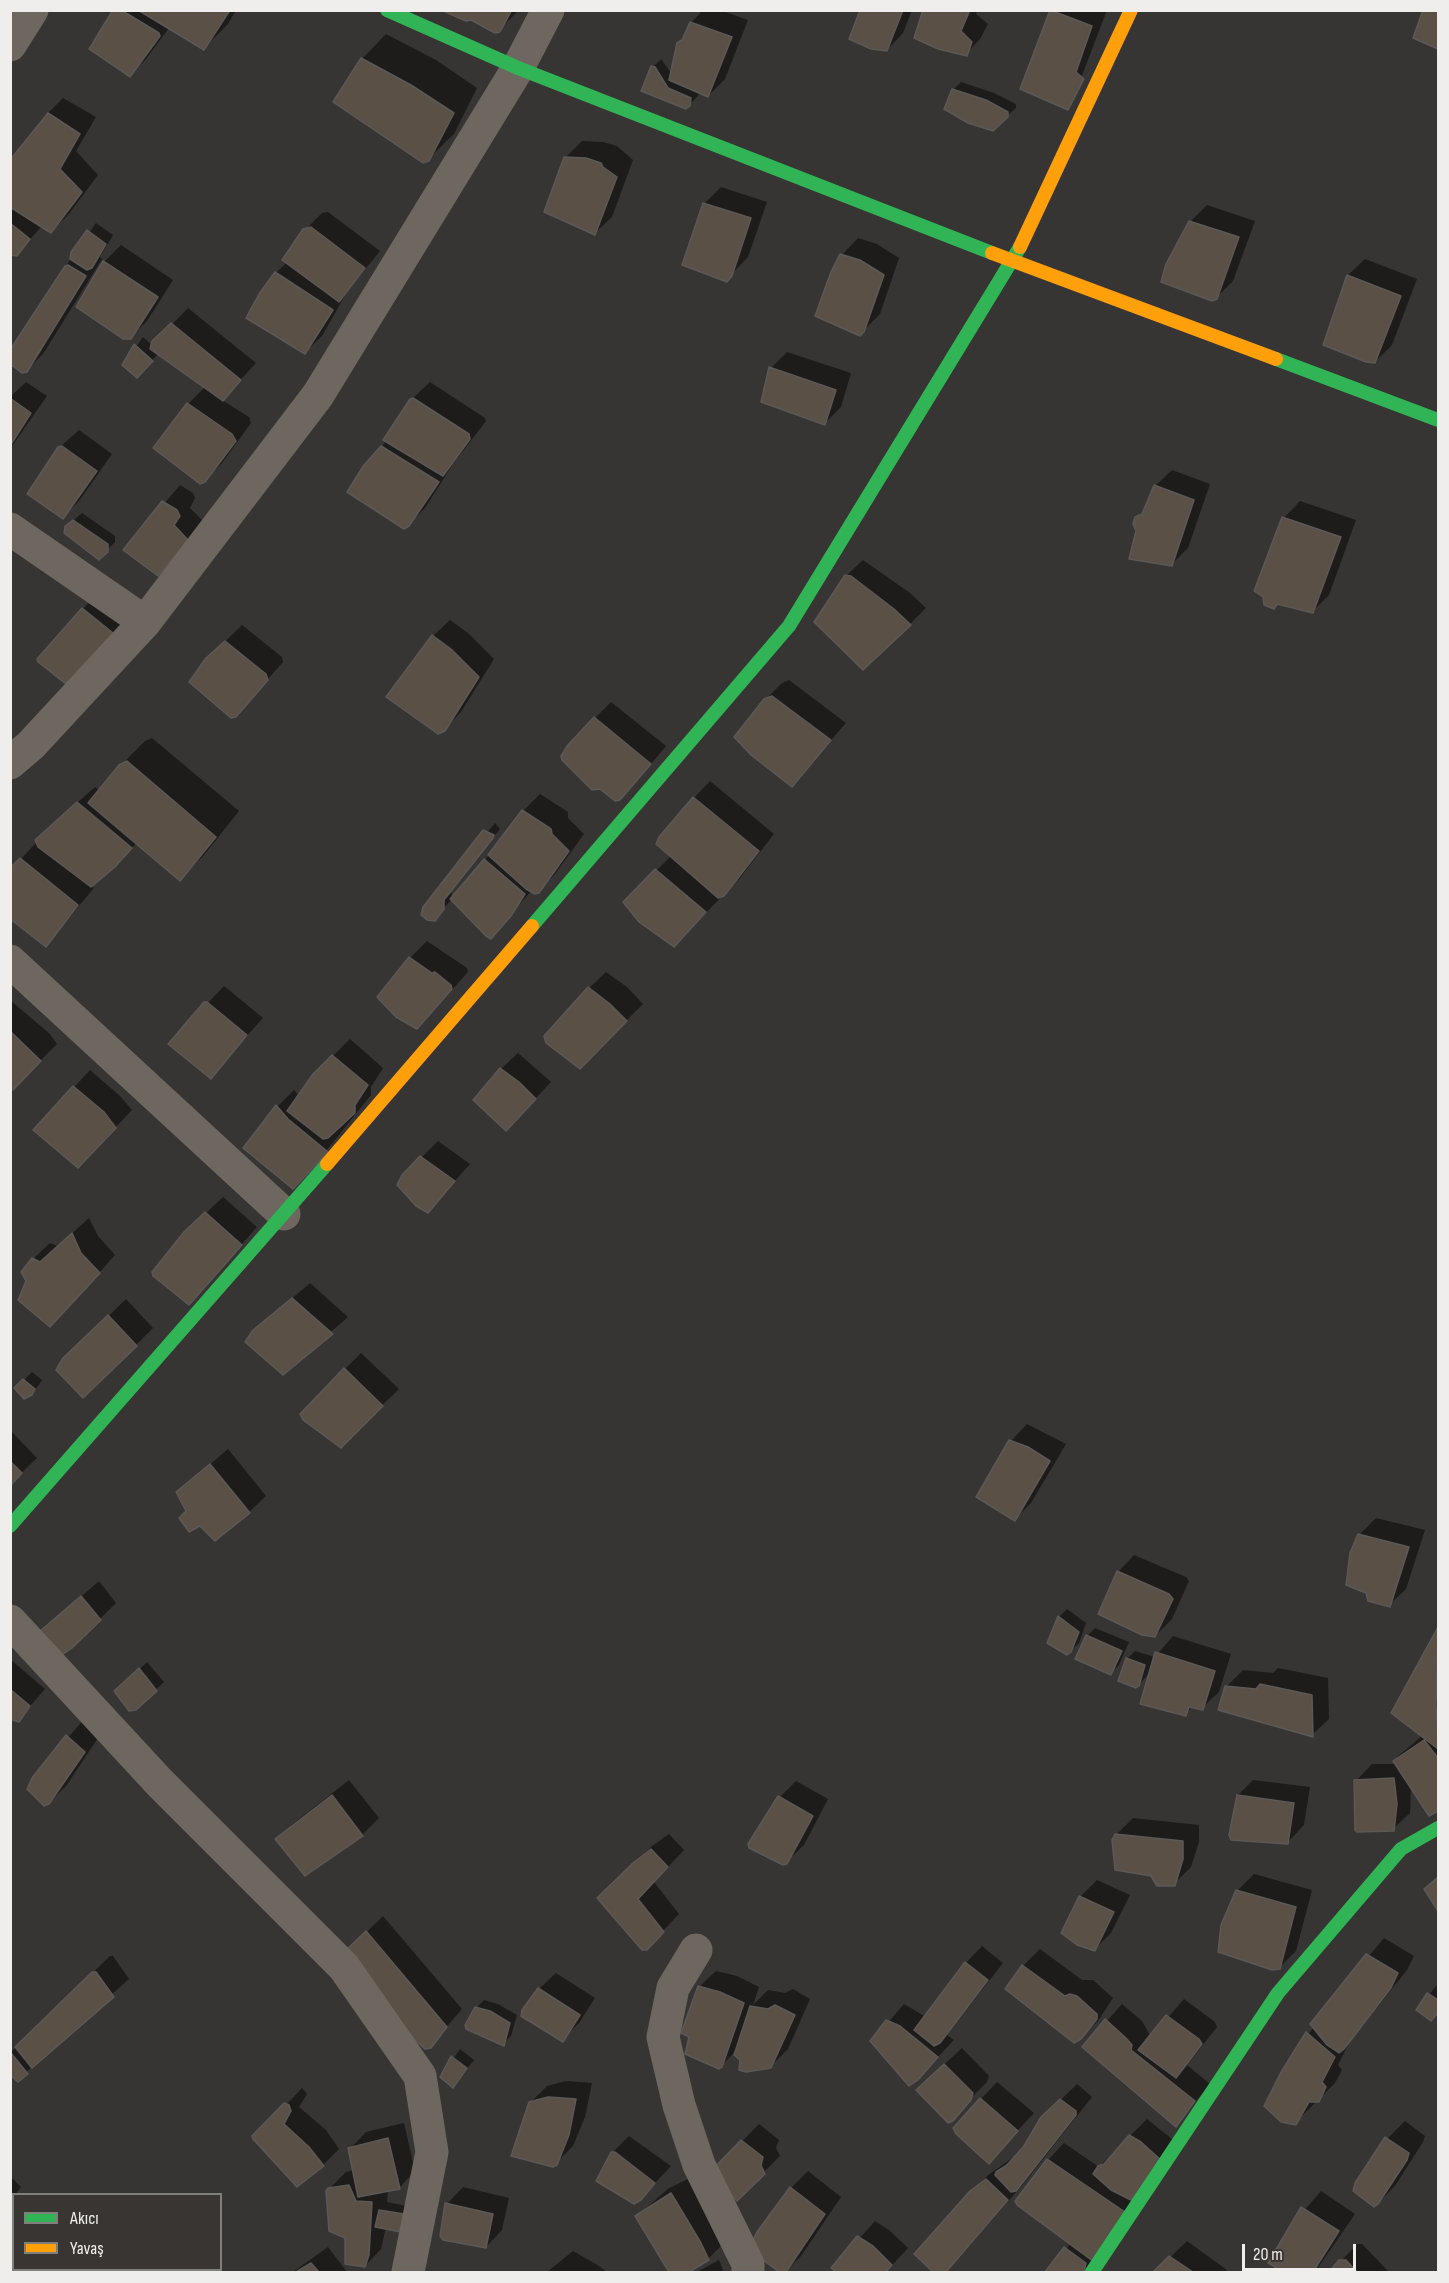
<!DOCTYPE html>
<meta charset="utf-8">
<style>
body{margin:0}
#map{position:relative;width:1449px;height:2283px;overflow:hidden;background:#373533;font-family:"Sofia Sans Condensed",sans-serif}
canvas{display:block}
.frame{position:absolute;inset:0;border:12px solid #efeeec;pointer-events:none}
.legend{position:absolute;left:12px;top:2193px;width:210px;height:78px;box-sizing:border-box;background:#383532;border:2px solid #817f7c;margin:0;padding:8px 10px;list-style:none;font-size:18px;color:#efeeec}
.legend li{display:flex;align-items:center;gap:12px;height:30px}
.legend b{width:30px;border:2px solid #817f7c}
.scale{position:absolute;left:1242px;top:2244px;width:114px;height:27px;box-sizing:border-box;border:3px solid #efeeec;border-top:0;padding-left:8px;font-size:18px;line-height:21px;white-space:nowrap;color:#efeeec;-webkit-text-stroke:4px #383532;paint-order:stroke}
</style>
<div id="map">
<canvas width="1449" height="2283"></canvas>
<div class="frame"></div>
<ul class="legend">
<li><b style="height:8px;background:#30b455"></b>Akıcı</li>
<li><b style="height:8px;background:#ff9f0a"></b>Yavaş</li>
</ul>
<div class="scale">20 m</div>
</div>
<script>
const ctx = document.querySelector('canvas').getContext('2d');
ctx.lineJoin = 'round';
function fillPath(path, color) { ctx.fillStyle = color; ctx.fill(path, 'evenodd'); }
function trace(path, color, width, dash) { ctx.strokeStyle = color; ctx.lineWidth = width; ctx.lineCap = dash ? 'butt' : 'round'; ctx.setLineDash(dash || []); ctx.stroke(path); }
fillPath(new Path2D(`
 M115,10H236L228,24L204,48L169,28L146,59L130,75L109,63L90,45Z
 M445,10H519L499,30Z
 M703,10H720L748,20L725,79L708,96L699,91L698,96L689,105L643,90L653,67L661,59L672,74L679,43L685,37L691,23Z
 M863,10H912L903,33L887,50Z
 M926,10H978L976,14L988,24L980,39L964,56L916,37Z
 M1052,10H1107L1070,107L1044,100L1022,88Z
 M1425,10H1438V48H1437Z
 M386,34L436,60L477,88L454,134L428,159L362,59Z
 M961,82L994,93L1016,104V108L1007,116L953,90Z
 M63,98L96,117L76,151L98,175L68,215L51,232L42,226L17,254L10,253V162L46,115Z
 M582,141L603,142L617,146L633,160L612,217L595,233L565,158Z
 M721,187L767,202L748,257L726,280L704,204Z
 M1207,205L1255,221L1233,281L1216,298L1190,222Z
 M328,212L380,251L347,292L322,336L305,352L247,315L276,273L287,262L305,230L322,213Z
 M96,223L113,235L100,257L102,259L43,354L26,371L66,266Z
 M858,238L877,244L899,258L880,314L859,335L842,255Z
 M121,245L173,280L147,321L130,338L78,307L104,262Z
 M1365,259L1417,279L1392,345L1375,362L1325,344L1348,275Z
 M188,308L256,363L222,400L249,417L251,423L222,463L205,480L188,404L206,386L160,352L137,376L124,364L143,337L152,345Z
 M787,352L851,373L841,407L825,423L771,368Z
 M26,382L47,396L10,449V397Z
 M430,382L485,418L486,421L453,464L425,508L408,525L382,447L411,400Z
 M79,430L112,454L79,501L63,517L59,448Z
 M1172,470L1210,484L1188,548L1171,565L1138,531L1136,518L1147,508L1155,486Z
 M180,485L193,493L195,498L190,508L204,522L158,574L125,550Z
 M1300,501L1356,520L1329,595L1312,612L1278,603L1274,607L1284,518Z
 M82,513L115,536V542L99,558L66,527Z
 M863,560L910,593L926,608L868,666L862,668L846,576Z
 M99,592L129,616L113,642L83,609Z
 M450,620L468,633L494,659L461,712L444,730L433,636Z
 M242,625L282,657L283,662L235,716L207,659Z
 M789,680L846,723L792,785L765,700L782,683Z
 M611,702L666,746L637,781L595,718Z
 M152,738L239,811L204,855L180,879L137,843L91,885L94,888L46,945L21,859L53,824L95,787L100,791L120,766L145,741Z
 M710,781L774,834L740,878L690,929L625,902L671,856L694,798Z
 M540,794L568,812V818L584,834L555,874L539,891L533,889L491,937L485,860L523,811Z
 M495,823L500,829L451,890L452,899L434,919L425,908Z
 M427,941L467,968L468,972L433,1011L410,958Z
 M606,972L627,987L643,1004L580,1067L589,988Z
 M224,986L263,1018L210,1077L208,1003Z
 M10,1000L50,1034L57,1044L13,1088L10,1086Z
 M350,1039L383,1068L371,1087V1095L310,1171L245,1148L278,1106L294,1090L299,1096L314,1075Z
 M518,1053L551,1082L523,1112L501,1069Z
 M90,1070L120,1096L132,1110L94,1150L35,1130Z
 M438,1141L470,1164L428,1211L403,1176Z
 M223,1197L257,1227L205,1286L203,1216Z
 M89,1218L98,1236L115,1255L67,1309L28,1281L33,1259L50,1243L58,1246Z
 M310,1283L348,1317L283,1373L254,1331Z
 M126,1299L153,1328L136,1345L64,1359Z
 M361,1353L399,1389L340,1446L345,1369Z
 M32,1372L42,1380L32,1394L24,1380Z
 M1027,1424L1066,1444L1031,1503L1015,1519L1011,1441Z
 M10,1430L37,1458L10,1484Z
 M228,1449L266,1496L249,1512L178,1492Z
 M1376,1518L1425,1530L1406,1589L1389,1605L1359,1535Z
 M1134,1555L1186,1577L1189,1581L1172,1619L1155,1636L1118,1572Z
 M99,1581L116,1603L100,1619L34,1638Z
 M1067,1609L1086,1623L1079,1643L1070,1651L1049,1642L1059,1617Z
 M1095,1628L1129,1642L1119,1665L1111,1673L1087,1636Z
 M1438,1631V1809L1430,1814L1411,1787L1410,1813L1393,1829L1356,1781L1372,1764H1398L1396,1758L1423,1735L1393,1713Z
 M1173,1636L1231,1654L1219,1692L1202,1708L1193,1706L1185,1714L1151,1672L1138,1685L1127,1659L1135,1651L1155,1657Z
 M10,1659L45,1689L18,1720L10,1717Z
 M147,1662L164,1682L135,1709L124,1684Z
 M1278,1668L1328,1678L1329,1719L1312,1735L1226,1687L1243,1670L1273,1673Z
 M84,1719L100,1735L66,1786L49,1803L33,1779Z
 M349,1780L379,1818L362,1835L277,1839L294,1823Z
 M1253,1780L1310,1787L1304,1825L1288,1842L1232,1838L1236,1797Z
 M796,1781L828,1799L804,1845L786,1862L780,1797Z
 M1133,1818L1199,1825V1842L1191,1867L1174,1884L1152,1874L1116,1835Z
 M669,1834L684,1850L654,1882L679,1914L647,1948L599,1898L652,1846Z
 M1254,1874L1312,1890L1296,1951L1279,1968L1222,1925L1238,1890Z
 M1097,1880L1130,1895L1111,1933L1095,1949L1063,1933L1081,1896Z
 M383,1916L462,2009L430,2046L343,1955Z
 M1384,1938L1414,1956L1407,1970L1349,2043L1338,2065L1342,2070L1335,2083L1295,2123L1281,2075L1314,2026L1312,2024Z
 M982,1946L1003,1963L947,2035L954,2040L917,2079L872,2041L904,2004L926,2017L966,1963Z
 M1040,1949L1082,1980H1093L1113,1998L1098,2021L1080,2038L1007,1989L1023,1966Z
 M110,1956H113L129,1979L26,2072L10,2073V2053Z
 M716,1971L737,1976L759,1987L753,2005L768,1990L785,1993L793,1989L810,1999L788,2049L771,2066L742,2059L734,2053L721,2066L699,1987Z
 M556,1973L595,1998L579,2023L562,2040L539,1989Z
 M1436,1986L1438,1987V2012L1431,2019L1418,2009Z
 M1184,1999L1215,2022L1217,2027L1187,2065L1210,2084L1176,2125L1084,2047L1122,2004L1142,2021L1151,2037Z
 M484,2000L498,2004L517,2015L511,2036L503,2044L476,2008Z
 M962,2048L989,2076L987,2082L948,2121L934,2074Z
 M460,2049L474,2060L453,2086L441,2076Z
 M566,2081L592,2083L585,2117L573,2146L556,2163L530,2103L547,2086Z
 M997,2082L1034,2113L989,2161L981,2099Z
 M1077,2084L1092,2097L1024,2183L959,2258L944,2272H936L916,2257L988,2175L1021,2152L1042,2118Z
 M302,2088L307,2094L299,2107L326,2130L339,2149L323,2165L254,2139Z
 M1147,2119L1177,2143L1084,2272H1047L1071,2243L1048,2160L1064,2143L1099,2167Z
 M1405,2121L1425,2136L1423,2142L1395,2186L1378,2203L1356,2183L1388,2138Z
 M404,2123L415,2171L399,2188L388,2190L387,2202L411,2207L408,2222L386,2227L381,2249L365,2266L346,2237L329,2189L346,2172L354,2170L350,2149L366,2132Z
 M759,2124L779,2140L776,2148L780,2156L737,2199L713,2171Z
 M629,2136L671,2166L640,2199L612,2153Z
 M808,2171L841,2197L801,2256L785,2272L768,2264L750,2249L758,2233L791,2188Z
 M10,2176L21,2187L10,2201Z
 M690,2178L724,2243L708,2259L684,2272H671L637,2216L669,2188Z
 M463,2187L509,2198L502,2230L486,2247L447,2204Z
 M1321,2191L1355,2214L1315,2272H1286L1270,2263L1288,2229Z
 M875,2221L889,2230L908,2248L886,2272H839L833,2268Z
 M1187,2241L1227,2270L1225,2272H1155Z
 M1357,2244H1362L1389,2272H1331Z
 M328,2247L347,2272H293Z
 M573,2251L596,2264L607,2272H547Z
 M719,2260L723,2270L721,2272H697Z`), '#0007');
const building = new Path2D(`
 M113,10H121L159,33L160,36L130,77L89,49Z
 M138,10H230L204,50Z
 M441,10H512L500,32L495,33L471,20L466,21Z
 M860,10H903L887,51L871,49L849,39Z
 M923,10H970L961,31L972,42L967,56L938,49L914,38Z
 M1050,10L1092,26L1076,72L1084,79L1068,110L1020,89Z
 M1423,10H1438V49L1413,38Z
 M690,22L732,37L708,97L669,80L677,43L682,40Z
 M361,58L411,85L454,113L429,161L423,163L333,102Z
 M651,66L655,67L668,88L691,98L690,106L686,109L641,91Z
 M952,89L986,100L1008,112V117L993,131L968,123L944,109Z
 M48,113L80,134L60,169L82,192L51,233L10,207V160Z
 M564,157L586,158L601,163L603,167L617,177L595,235L544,212Z
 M703,203L751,218L732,276L727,282L682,265Z
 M1189,221L1239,237L1217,299L1212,301L1161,282L1166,264Z
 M10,223L30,239L17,256L10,255Z
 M311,227L365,268L339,302L282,260L303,229Z
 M87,230L106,244L92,268L87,270L70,259L71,252Z
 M840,254L860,260L884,275L864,332L860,336L815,316L831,272Z
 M103,261L158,297L131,339H123L76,307Z
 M68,265L86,276L27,372L22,373L10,364V350L65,266Z
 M275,272L333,310L305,354L246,318L259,294Z
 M1347,275L1401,296L1375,363L1366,362L1323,345Z
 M171,323L241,380L223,401L150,349L152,341Z
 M134,344L153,361L137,378L122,365Z
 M769,367L836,390L825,425L761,402Z
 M10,398L31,413L10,446Z
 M413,398L469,434L470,439L443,476L383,440L410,399Z
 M187,403L232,434L236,441L205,482L200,484L153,448Z
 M62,446L97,471L63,519L27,494L58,447Z
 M381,446L439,482L409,526L404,529L347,492L364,465Z
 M1154,485L1194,500L1172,566L1129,559L1136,531L1133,524L1135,517L1142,514Z
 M162,501L177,510L180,516L174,525L188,540L158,576L123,550Z
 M1282,517L1341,537L1313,613L1277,604L1274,609L1264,605L1263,597L1254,591Z
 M73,520L108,544V552L99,560L64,533L65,526Z
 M845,575L851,576L894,609L911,625L863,670L814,622Z
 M82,608L113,633L71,688L38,662L37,659Z
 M432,635L451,649L479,677L445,731L438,734L386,697Z
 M225,641L266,674L268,680L236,717L231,718L189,682L206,658Z
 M772,696L831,740L792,787L751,755L734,737L764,699Z
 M594,717L651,764L620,800L615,801L600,789L592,790L562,760L561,756L568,745Z
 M127,761L216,837L180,881L88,803L119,765Z
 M693,797L759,851L724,896L718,898L656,844L659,837Z
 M77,802L132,848L115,867L91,887L38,847L35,840Z
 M522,810L551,829L552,834L569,851L539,893L535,894L526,889L488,855Z
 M483,830L494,835L493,838L444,900V909L435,921L427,920L421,915L423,907Z
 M20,858L78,905L46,947L10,919V868Z
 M484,859L525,894L511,916L491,939L486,936L450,899Z
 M655,869L706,912L674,947L639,922L623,902Z
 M409,957L432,973L435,972L451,985L452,989L417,1029L396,1017L377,997Z
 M588,987L610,1004L627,1021L580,1069L546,1043L544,1036Z
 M204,1002H207L247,1035L211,1079L168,1044Z
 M10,1031L41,1061L13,1090L10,1088Z
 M332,1055L368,1085L355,1105V1113L328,1138L323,1139L287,1111L313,1074Z
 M500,1068L519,1082L536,1099L506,1131L473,1100Z
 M73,1086L104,1112L116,1128L78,1168L33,1130Z
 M276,1105L288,1119L328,1152L293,1189L243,1148Z
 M420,1156L455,1181L428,1213L416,1206L397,1185L402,1175Z
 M205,1212L242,1245L189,1305L153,1276L152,1272L184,1232Z
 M72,1233L81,1253L100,1273L50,1327L18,1300L26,1281L21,1272L32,1258L40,1262Z
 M292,1298L333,1334L283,1375L245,1342L253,1330Z
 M108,1315L137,1346L83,1398L56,1370L63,1358Z
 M344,1368L383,1406L341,1448L303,1420L300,1414Z
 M23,1379L35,1389L32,1395L24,1399L14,1388Z
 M1009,1440L1028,1447L1050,1461L1015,1521L976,1497Z
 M10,1461L22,1473L10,1486Z
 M210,1464L250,1513L215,1541L200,1526L189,1532L179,1518L186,1511L176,1492Z
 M1358,1534L1409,1547L1390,1607L1368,1601L1366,1593L1346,1585L1350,1553Z
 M1117,1571L1169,1594L1173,1599L1155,1637L1142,1635L1098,1614Z
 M81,1596L101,1620L72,1648L53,1661L32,1638Z
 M1058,1616L1079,1632L1071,1652L1067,1655L1047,1643Z
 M1438,1627L1436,1704L1438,1749L1391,1713Z
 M1086,1635L1122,1651L1111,1675L1075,1659Z
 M1155,1652L1215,1671L1203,1710L1189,1707L1186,1716L1140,1704Z
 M1126,1658L1145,1665L1139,1686L1136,1688L1118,1681Z
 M139,1668L157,1691L136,1710L129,1711L114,1691Z
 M1260,1684L1312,1695L1313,1737L1218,1710L1225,1686L1256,1689Z
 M10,1689L30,1706L19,1722L10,1719Z
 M66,1735L85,1752L49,1804L44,1806L27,1789L32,1778Z
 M1424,1740L1438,1758V1811L1429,1816L1393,1761Z
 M1394,1778L1397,1804L1394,1831L1357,1832L1355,1830L1354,1780Z
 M332,1795L363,1836L305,1876L275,1839Z
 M1237,1795L1294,1803L1288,1844L1231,1840L1229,1835Z
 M778,1796L813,1816L787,1864L783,1865L749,1848L748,1844Z
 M1115,1834L1183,1841V1859L1175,1886H1157L1151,1876L1115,1870L1112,1840Z
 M651,1849L668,1867L638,1899L664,1932L647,1950H642L597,1898L633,1863Z
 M1438,1877V1911L1424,1889Z
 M1236,1890L1296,1907L1280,1969L1272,1970L1218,1952L1221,1925Z
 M1079,1896L1114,1912L1095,1951L1077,1945L1061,1933Z
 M366,1931L447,2027L431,2048L425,2049L417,2042L341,1955Z
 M1366,1954L1398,1973L1391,1988L1344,2049L1339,2053L1327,2045L1310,2024Z
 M965,1962L988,1980L940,2043L934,2046L914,2030Z
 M1022,1965L1065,1996L1070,1994L1077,1996L1097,2014V2019L1081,2039L1074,2043L1005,1989Z
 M92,1972H96L114,1997L32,2068L15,2047Z
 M698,1986L720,1992L744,2003L722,2067L719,2069L685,2054L689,2037L681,2033Z
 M538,1988L580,2015L563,2042L521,2016L522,2010Z
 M1427,1993L1438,2000V2013L1431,2021L1416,2010Z
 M775,2005L795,2015L771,2068L746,2072L739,2070L740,2060L734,2055L750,2006L768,2009Z
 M475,2007L490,2011L510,2023L504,2046L466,2029L465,2025Z
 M1166,2015L1199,2039L1202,2044L1176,2078L1138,2050Z
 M1105,2019L1126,2038L1132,2045L1131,2050L1195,2101L1176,2127L1082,2047Z
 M886,2020L900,2026L938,2057L918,2080L909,2086L870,2041Z
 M1306,2032L1335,2057L1322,2082L1326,2087L1319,2102H1309L1296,2125L1281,2122L1264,2106L1280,2074Z
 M11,2053L28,2074L18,2082L10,2075Z
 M451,2056L467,2068L453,2088L440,2077Z
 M944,2064L973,2093L971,2100L953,2121L948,2123L916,2090Z
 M548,2097L576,2099L569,2135L557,2165L553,2167L511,2156L529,2102Z
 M980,2098L1018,2131L989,2164L956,2134L953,2128Z
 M1060,2099L1076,2111V2115L1016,2191L1011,2192L995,2175L996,2172L1007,2165L1024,2146L1041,2117Z
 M284,2103L289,2105L291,2111L284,2124L309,2147L324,2166L297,2187L253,2139L252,2136Z
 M1129,2135L1141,2142L1162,2161L1131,2200L1111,2190L1093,2174L1098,2166L1104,2164Z
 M1385,2137L1409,2153L1407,2160L1378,2204L1374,2207L1353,2191L1355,2183Z
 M388,2138L400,2189L358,2197L348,2148Z
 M741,2140L763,2157L761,2165L765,2174L737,2201L711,2171Z
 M611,2152H615L655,2183L641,2200L634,2204L596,2181Z
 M1047,2159L1125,2212L1094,2262L1017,2205L1015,2201Z
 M986,2179L1008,2200L946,2272H933L914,2254L970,2191Z
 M349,2185L356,2201L372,2202L369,2255L365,2267L345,2264V2238L329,2231L326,2191L328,2188Z
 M790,2187L825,2214L786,2272H779L748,2249L757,2232Z
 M671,2193L701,2243L709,2260L689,2272H669L635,2216Z
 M445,2203L493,2214L486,2248L443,2240L440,2236Z
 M1301,2207L1339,2231L1313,2272H1284L1268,2263Z
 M379,2210L404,2214L401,2232L375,2227Z
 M857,2236L873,2246L892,2265L886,2272H836L831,2268Z
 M1064,2247L1086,2263L1084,2272H1045Z
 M1169,2256L1193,2272H1153Z
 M1339,2260H1346L1357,2272H1329Z
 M311,2263L319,2272H296Z`);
fillPath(building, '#5a5046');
trace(building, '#5b5958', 1.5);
trace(new Path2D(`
 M10,45L32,10
 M10,529L145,622
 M10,763L31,745L145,622L318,395L518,68L548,10
 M10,961L284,1214
 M10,1621L160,1783L344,1967L420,2076L432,2152L408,2272
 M696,1950L673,1988L663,2037L679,2105L699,2165L748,2264V2272`), '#6e675f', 33);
trace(new Path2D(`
 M387,10L518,68L992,253
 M1276,359L1438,420
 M532,926L789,626L1020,247
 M10,1526L327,1164
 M1092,2272L1278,1993L1401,1849L1438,1828`), '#30b455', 14);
trace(new Path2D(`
 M1020,247L1131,10
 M992,253L1276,359
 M327,1164L532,926`), '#ff9f0a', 14);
</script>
